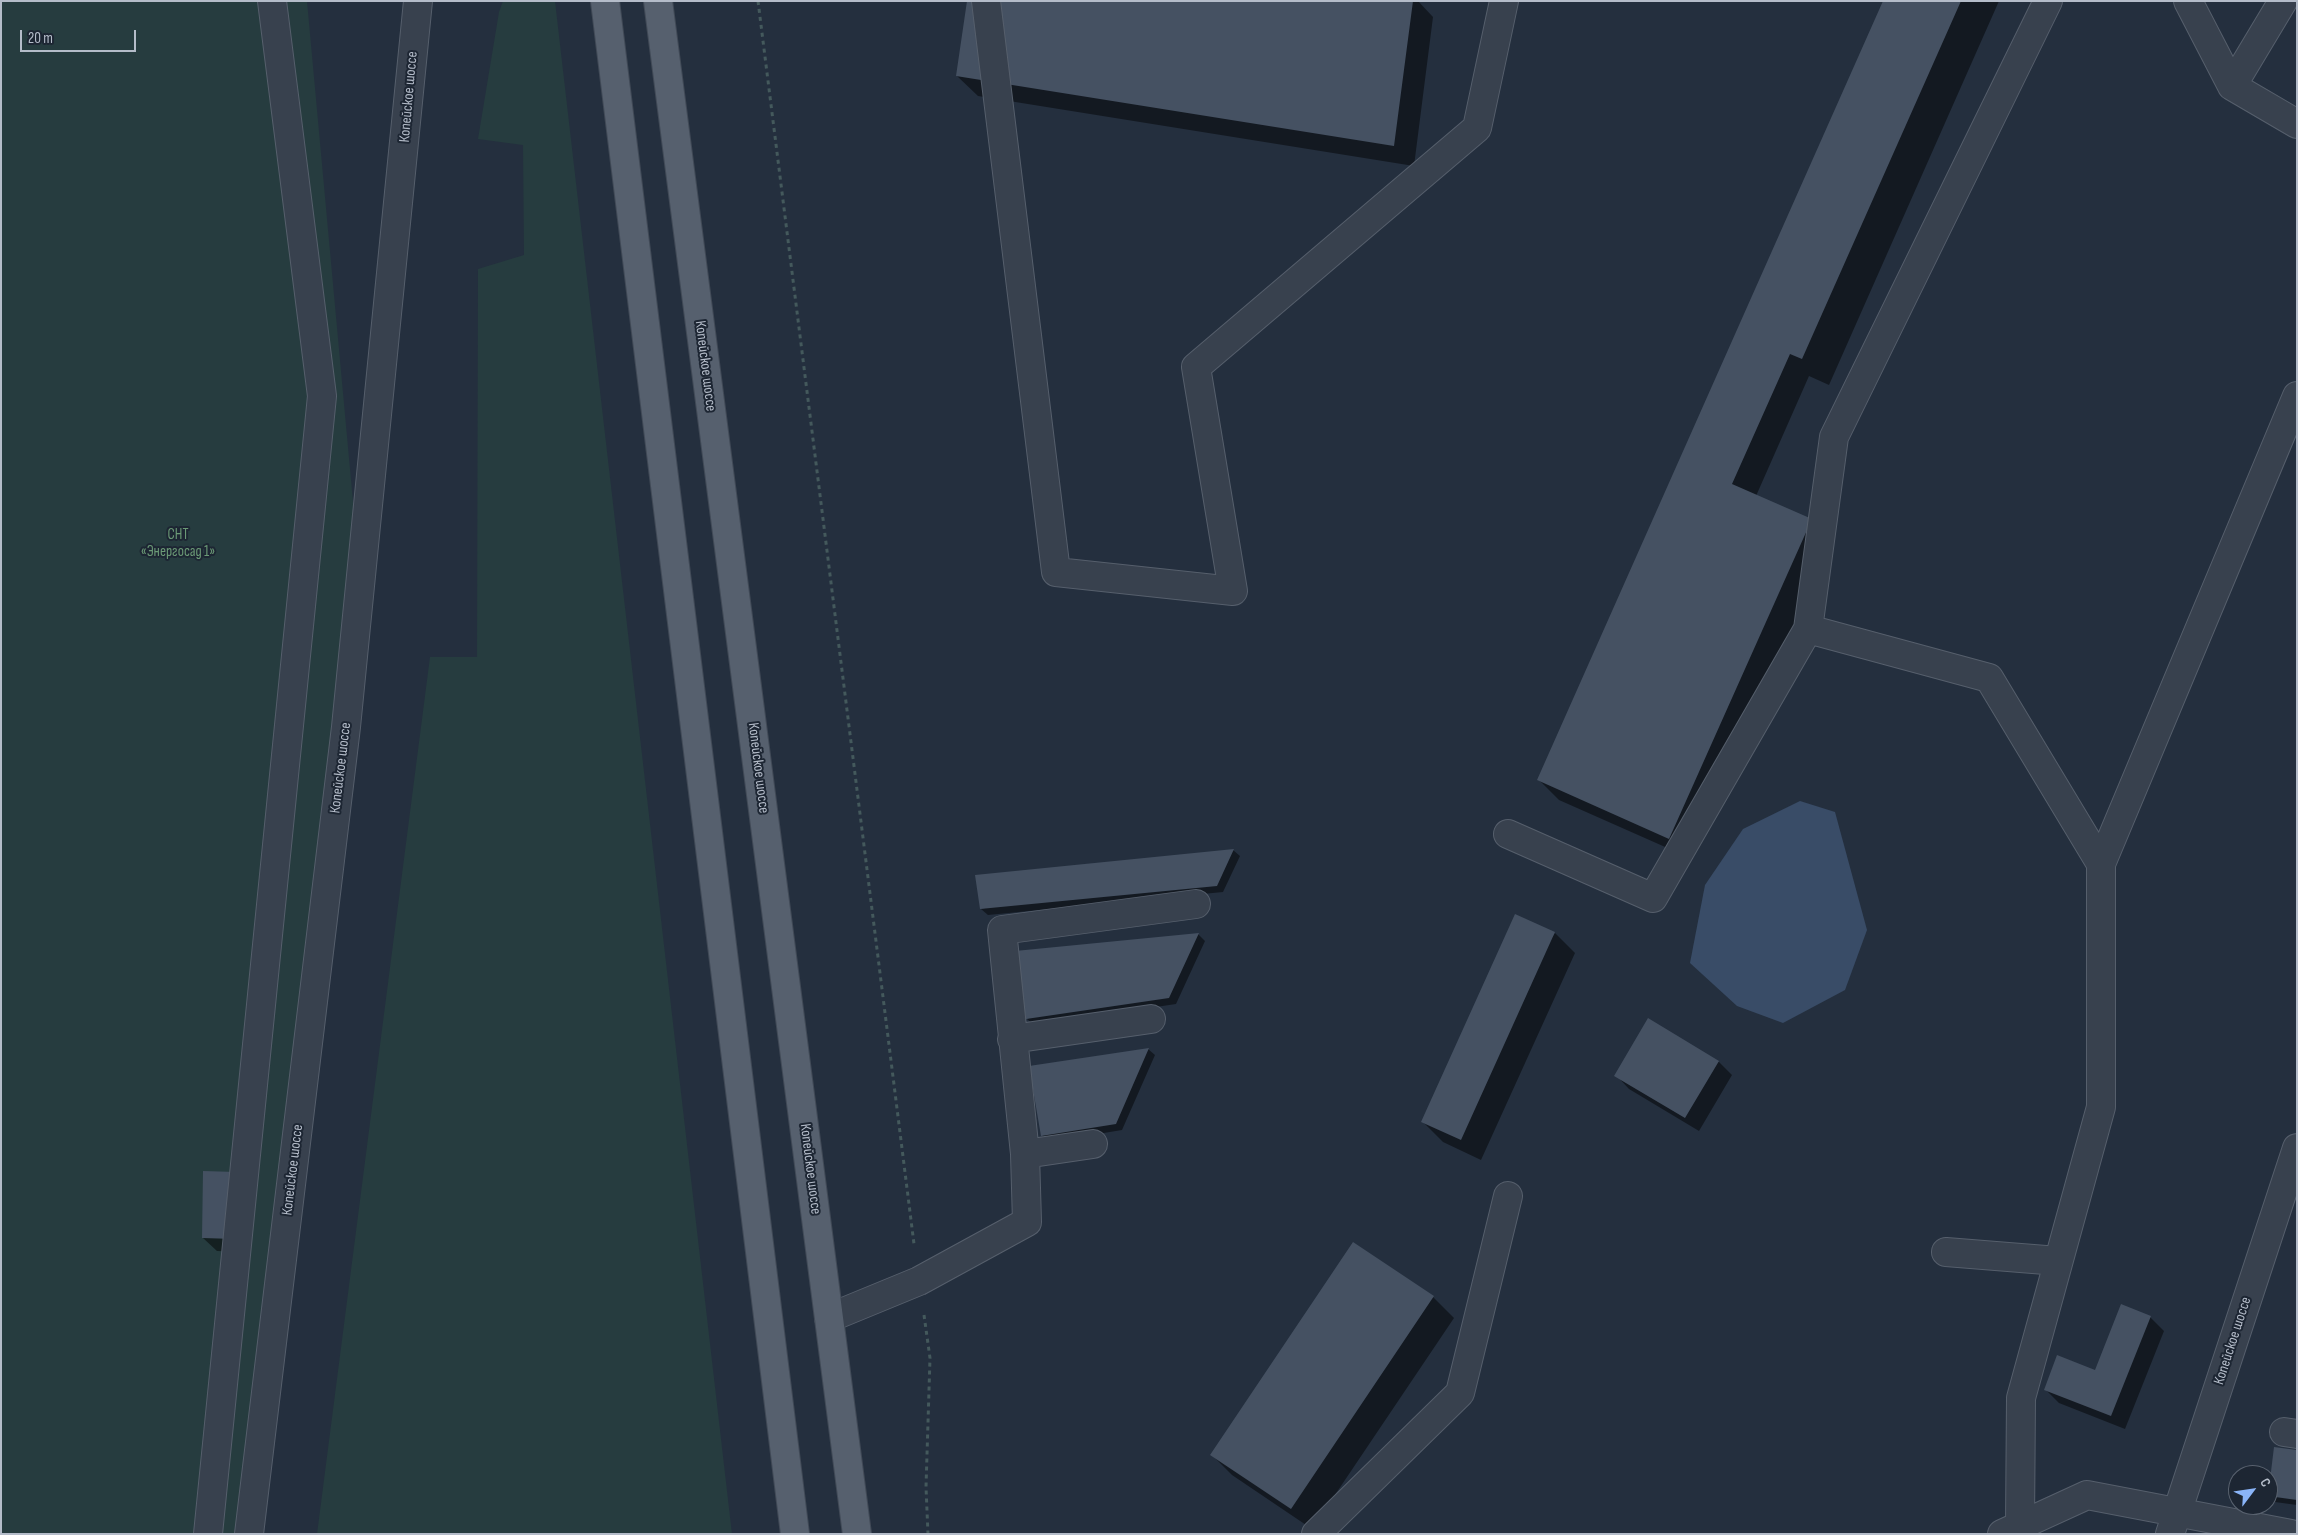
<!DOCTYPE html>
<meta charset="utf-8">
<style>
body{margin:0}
#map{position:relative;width:2298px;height:1535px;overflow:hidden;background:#242f3e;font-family:"Sofia Sans Condensed",sans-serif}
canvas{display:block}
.frame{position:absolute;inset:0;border:2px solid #b4bcc9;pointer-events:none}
.north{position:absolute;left:2228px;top:1465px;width:50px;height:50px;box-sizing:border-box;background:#1d2633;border:1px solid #59626f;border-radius:50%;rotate:59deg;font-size:14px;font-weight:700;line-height:20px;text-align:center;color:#b4bcc9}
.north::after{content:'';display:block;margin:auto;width:18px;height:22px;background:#8ab4f8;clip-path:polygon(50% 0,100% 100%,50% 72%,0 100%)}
.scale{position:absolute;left:20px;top:30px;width:116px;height:22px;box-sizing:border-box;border:2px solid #b4bcc9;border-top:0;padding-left:6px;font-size:15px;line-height:18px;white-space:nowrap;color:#b4bcc9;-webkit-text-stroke:4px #1d2633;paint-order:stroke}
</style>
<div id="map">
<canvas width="2298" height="1535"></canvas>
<div class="frame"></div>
<div class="north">С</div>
<div class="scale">20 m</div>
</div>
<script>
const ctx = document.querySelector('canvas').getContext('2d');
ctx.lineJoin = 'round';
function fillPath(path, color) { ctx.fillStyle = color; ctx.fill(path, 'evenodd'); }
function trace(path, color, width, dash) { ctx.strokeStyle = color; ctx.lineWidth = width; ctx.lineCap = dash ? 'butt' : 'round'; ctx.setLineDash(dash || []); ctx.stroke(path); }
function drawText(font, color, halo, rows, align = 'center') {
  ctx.font = font + ' "Sofia Sans Condensed",sans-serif'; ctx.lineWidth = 4; ctx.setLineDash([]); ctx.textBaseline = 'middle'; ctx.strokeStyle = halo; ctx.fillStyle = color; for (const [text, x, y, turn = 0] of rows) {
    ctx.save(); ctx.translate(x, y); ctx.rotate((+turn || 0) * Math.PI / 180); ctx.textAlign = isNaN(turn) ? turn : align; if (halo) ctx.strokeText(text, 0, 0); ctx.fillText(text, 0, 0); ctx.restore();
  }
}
fillPath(new Path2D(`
 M1,1H307L357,545L238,1534H1Z
 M503,1H555L732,1534H317L430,657H477L478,269L524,255L523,145L478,139L499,12Z`), '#263c3f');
fillPath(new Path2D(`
 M1800,801L1835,812L1867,930L1845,990L1783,1023L1737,1006L1690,963L1705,885L1743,829Z`), '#394c67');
fillPath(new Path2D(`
 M969,1H1418L1433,17L1414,166L978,96L957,76Z
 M1884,1H1999L1829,385L1809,376L1756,496L1831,541L1690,858L1559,800L1539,780Z
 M1233,850L1240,856L1223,892L988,915L981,909Z
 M1555,933L1575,953L1481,1160L1443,1142L1422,1121Z
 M1198,934L1205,941L1176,1004L1034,1025L1027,1019Z
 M1148,1049L1155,1055L1122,1130L1049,1142L1042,1136Z
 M1719,1062L1732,1075L1699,1131L1629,1089L1616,1075Z
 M236,1173L249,1252L217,1251L203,1238Z
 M1354,1244L1433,1297L1454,1318L1312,1529L1232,1475L1212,1455Z
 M2150,1317L2164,1331L2125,1429L2059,1403L2045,1389L2096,1372Z
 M2275,1448L2297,1452V1505L2275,1502L2268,1495Z`), '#0007');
fillPath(new Path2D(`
 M967,1H1413L1394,146L956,76Z
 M1883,1H1961L1802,359L1790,354L1732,484L1812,519L1669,839L1537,780Z
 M1234,849L1217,886L980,909L975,875Z
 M1515,914L1555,932L1461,1140L1421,1122Z
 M1199,933L1169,998L1026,1019L1015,951Z
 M1648,1018L1719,1061L1685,1118L1614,1076Z
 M1149,1048L1116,1124L1041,1136L1029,1066Z
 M203,1171L236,1172L235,1239L202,1238Z
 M1353,1242L1434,1296L1291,1509L1210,1455Z
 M2121,1304L2151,1316L2111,1416L2044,1390L2057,1355L2095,1370Z
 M2274,1447L2297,1450V1500L2268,1496Z`), '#455162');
const minor = new Path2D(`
 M986,1L1056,572L1233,591L1196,367L1477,128L1504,1
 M2188,1L2232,86L2297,124
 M2232,86L2283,1
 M1508,834L1653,898L1808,629
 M2101,864L2297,396
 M1012,1039L1151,1019
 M1025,1154L1093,1144
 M1946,1252L2058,1261
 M829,1318L919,1281L1027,1222L1025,1154L1002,930L1196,904
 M2284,1432L2297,1434
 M2020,1524L2021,1398L2101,1107V864L1989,678L1808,629L1834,437L2048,1
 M208,1534L322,396L272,1
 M249,1534L346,727L418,1
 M1316,1534L1460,1393L1508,1196
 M2002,1534L2087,1495L2291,1534
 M2170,1534L2297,1148`);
const major = new Path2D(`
 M605,1L795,1534
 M658,1L857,1534`);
trace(minor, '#565f6c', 30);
trace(major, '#414a57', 30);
trace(new Path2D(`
 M758,1L914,1244
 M924,1315L930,1358L926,1487L928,1534`), '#44595c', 3, [4, 4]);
trace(minor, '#38414e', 28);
trace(major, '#56606e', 28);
drawText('15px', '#b4bcc9', '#1d2633', [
 ["Копейское шоссе",409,97,-85],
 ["Копейское шоссе",705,366,83],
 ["Копейское шоссе",341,768,-83],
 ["Копейское шоссе",758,768,83],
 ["Копейское шоссе",810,1169,83],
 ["Копейское шоссе",293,1170,-83],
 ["Копейское шоссе",2233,1341,-72]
]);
drawText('15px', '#6b9a76', '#1d2633', [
 ["СНТ",178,535],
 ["«Энергосад 1»",178,552]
]);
</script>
